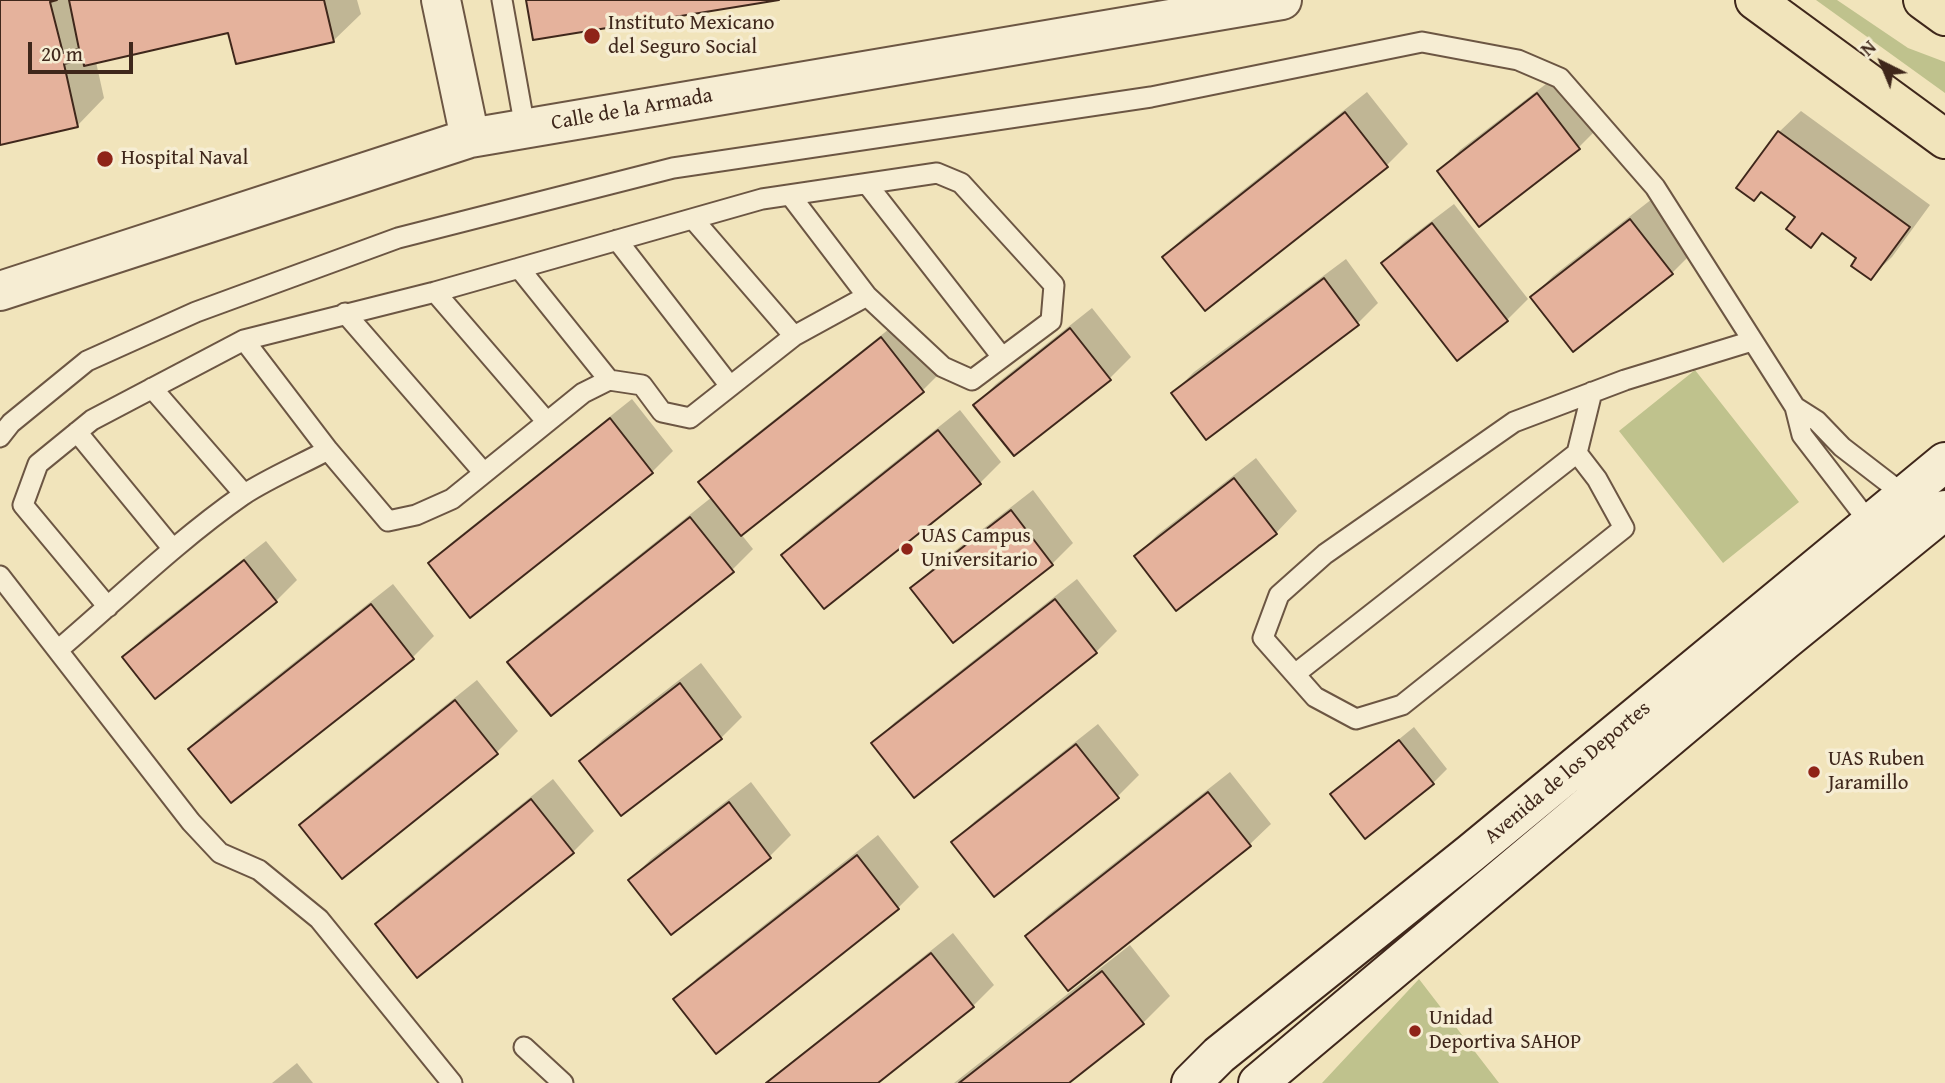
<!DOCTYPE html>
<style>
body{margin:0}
#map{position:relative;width:1945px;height:1083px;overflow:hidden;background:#f1e4bb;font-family:"Gentium Book Plus",serif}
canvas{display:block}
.north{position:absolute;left:1847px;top:28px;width:70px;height:70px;-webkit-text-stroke:5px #f6edd3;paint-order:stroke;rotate:317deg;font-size:19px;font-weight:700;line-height:28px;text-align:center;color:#3f271b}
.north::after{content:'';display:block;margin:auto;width:24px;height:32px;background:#3f271b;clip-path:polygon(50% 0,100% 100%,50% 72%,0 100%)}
.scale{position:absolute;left:28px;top:42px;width:105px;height:32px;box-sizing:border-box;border:4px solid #3f271b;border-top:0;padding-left:9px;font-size:21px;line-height:24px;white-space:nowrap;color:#3f271b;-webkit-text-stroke:5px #f6edd3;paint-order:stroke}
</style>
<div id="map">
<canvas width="1945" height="1083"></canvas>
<div class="north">N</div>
<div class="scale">20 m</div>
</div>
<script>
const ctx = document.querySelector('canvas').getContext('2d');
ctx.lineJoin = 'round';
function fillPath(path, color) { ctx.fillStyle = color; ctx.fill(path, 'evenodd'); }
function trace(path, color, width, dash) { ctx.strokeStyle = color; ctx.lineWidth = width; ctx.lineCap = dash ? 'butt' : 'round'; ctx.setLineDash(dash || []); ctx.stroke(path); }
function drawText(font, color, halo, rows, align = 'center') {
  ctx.font = font + ' "Gentium Book Plus",serif'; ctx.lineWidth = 7; ctx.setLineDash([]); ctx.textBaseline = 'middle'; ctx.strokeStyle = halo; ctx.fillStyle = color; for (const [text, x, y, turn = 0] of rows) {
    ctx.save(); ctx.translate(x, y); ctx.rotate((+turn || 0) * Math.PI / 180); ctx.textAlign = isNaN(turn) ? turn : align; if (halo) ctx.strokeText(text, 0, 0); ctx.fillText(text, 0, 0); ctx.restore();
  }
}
fillPath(new Path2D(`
 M1816,0H1837L1908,48L1945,62V93Z
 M1695,370L1799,502L1723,563L1619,431Z
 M1419,979L1499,1083H1322Z`), '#bfc28d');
fillPath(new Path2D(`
 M0,0H357L361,14L333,41L229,31L96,62L104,98L77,126L0,143Z
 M1559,74L1600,126L1579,147L1480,224L1439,172L1460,150Z
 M1367,92L1408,144L1387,165L1164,257L1185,236Z
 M1801,111L1930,205L1892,257L1870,278L1859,257L1824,232L1811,245L1798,216L1762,190L1738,188L1779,132Z
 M1652,199L1693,252L1672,273L1532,297L1553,276Z
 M1454,204L1528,299L1507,320L1457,359L1383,263L1404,242Z
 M1346,259L1378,303L1357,324L1173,393L1194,372Z
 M1092,308L1131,357L1110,378L975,405L996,384Z
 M903,318L944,369L923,390L741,534L753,549L732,570L509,662L531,641L712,497L701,482L722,461Z
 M632,399L673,451L652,472L471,615L430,564L451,543Z
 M960,410L1001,462L980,483L783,555L804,534Z
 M1256,458L1297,511L1276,533L1176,609L1136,556L1157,535Z
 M1033,490L1073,543L1052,564L953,641L913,588L934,567Z
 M266,541L297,580L276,601L124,657L145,636Z
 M1077,579L1117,631L1096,652L915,795L874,743L895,722Z
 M393,584L434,636L412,658L190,749L211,728Z
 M701,663L742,717L721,738L622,814L581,761L602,740Z
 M477,680L518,731L497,752L342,876L301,825L322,804Z
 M1098,724L1139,775L1118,796L994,894L954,842L975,821Z
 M1414,727L1447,769L1433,783L1332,794Z
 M1230,772L1271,824L1249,845L1027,936L1048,915Z
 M553,779L594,831L573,852L418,976L377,925L398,903Z
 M751,782L791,835L770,856L671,933L630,880L651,859Z
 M878,835L919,887L898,908L676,1000L697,978Z
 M953,933L994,985L973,1006L875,1083H765Z
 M1130,945L1170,996L1143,1023L1066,1083H954Z
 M297,1063L313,1083H272Z`), '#0003');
const building = new Path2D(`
 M0,0H57L50,2L63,53L79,49L69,0H324L334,42L236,64L228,33L84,66L83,59L64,64L78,127L0,145Z
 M526,0H779L533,40Z
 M1537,93L1580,149L1479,227L1437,171Z
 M1345,112L1388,167L1205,311L1162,257Z
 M1778,131L1910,227L1871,280L1851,266L1856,258L1822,233L1811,248L1786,229L1795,217L1761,192L1754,201L1736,188Z
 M1630,219L1673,274L1573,352L1530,297Z
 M1432,223L1508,321L1457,361L1381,263Z
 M1324,278L1359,325L1206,440L1171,393Z
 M1070,328L1111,380L1014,456L973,405Z
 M881,337L924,392L741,536L698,482Z
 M610,418L653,473L470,618L428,563Z
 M938,430L981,484L824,609L781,555Z
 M1234,478L1277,534L1176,611L1134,556Z
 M1011,510L1053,565L953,643L910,588Z
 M690,517L734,572L551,716L507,662Z
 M244,560L277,602L155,699L122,657Z
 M1055,599L1097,653L914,798L871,743Z
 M371,604L414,659L231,803L188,749Z
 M680,683L722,739L621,816L579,761Z
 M455,700L498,754L342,879L299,825Z
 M1399,740L1434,784L1365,839L1330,794Z
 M1076,744L1119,798L994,897L951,842Z
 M1208,792L1251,846L1068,991L1025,936Z
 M531,799L574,853L417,978L375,924Z
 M729,802L771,858L671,935L628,880Z
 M857,855L899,909L716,1054L673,999Z
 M931,953L974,1007L878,1083H766Z
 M1102,971L1144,1024L1069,1083H959Z`);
fillPath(building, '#e5b29c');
trace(building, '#3f271b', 2);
const lane = new Path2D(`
 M502,0L525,128
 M867,184L1002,357
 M790,195L867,296
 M693,219L794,336
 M617,240L730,386
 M519,268L609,380
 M435,292L547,422
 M345,313L484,473
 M244,340L328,450
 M152,388L244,494
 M1592,392L1577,453L1597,479L1624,528L1402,705L1356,719L1315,697L1263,638L1279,595L1325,554L1514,422L1625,380L1752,341
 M1795,407L1817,421L1842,447L1903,494
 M77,432L173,549
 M0,437L11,423L87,361L196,312L398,238L673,168L1151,97L1422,42L1518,60L1560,78L1655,187L1795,407L1802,435L1869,522
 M0,576L191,822L220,853L259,870L319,919L452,1083
 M58,650C119,598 177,541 243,495C269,478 300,465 328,450L388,521L416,515L452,499L583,393L609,380L642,385L662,412L690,418L794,336L867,296L943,367L972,380L1051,321L1054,285L961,183L937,173L762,199L435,292L244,340L92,420L38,464L23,505L108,607
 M1295,674L1577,453
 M524,1047L563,1083`);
const street = new Path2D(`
 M441,0L470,138
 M0,291L470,138L1282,0`);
const secondary = new Path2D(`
 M1191,1083L1219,1055L1471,853L1945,462
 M1258,1083L1784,641L1945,510`);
const primary = new Path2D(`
 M1755,0L1945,139
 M1923,0L1945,16`);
trace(lane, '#6c5643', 23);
trace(street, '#6c5643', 42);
trace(secondary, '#3f271b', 42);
trace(primary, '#3f271b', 42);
trace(lane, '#f6edd3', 19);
trace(street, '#f6edd3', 38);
trace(secondary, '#f6edd3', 38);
trace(primary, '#f1e4bb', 38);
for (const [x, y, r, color] of [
 [592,36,9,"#8f2418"],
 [105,159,9,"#8f2418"],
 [907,549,7,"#8f2418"],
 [1814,772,7,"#8f2418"],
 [1415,1031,7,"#8f2418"]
]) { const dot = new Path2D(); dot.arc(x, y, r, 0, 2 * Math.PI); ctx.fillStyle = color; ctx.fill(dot); trace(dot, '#f6edd3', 2.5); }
drawText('21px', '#3f271b', '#f6edd3', [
 ["Instituto Mexicano",608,24],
 ["del Seguro Social",608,48],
 ["Hospital Naval",121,159],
 ["UAS Campus",921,537],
 ["Universitario",921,561],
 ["UAS Ruben",1828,760],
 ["Jaramillo",1828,784],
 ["Unidad",1429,1019],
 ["Deportiva SAHOP",1429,1043]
], 'left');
drawText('21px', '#3f271b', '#f6edd3', [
 ["Calle de la Armada",632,110,-10],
 ["Avenida de los Deportes",1568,773,-40]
]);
</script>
